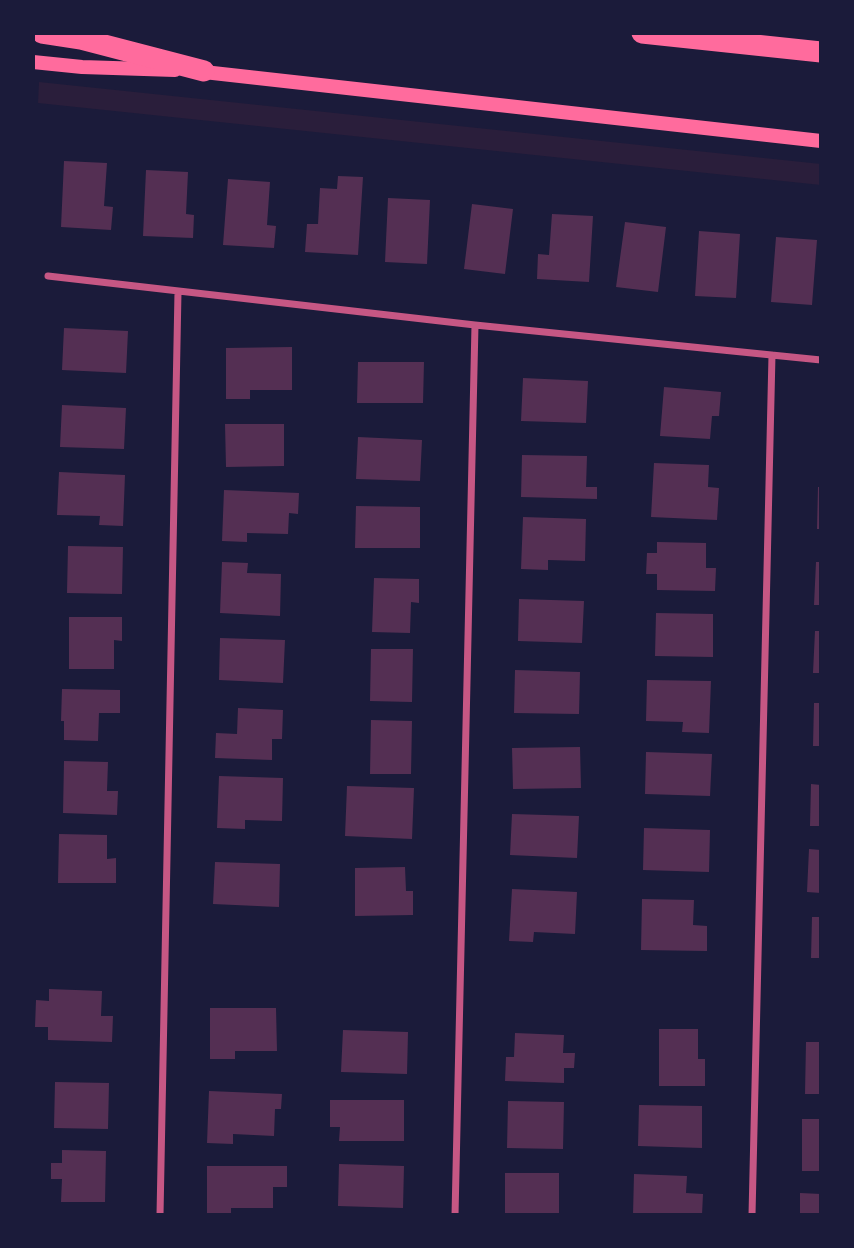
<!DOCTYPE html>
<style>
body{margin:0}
#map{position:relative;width:854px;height:1248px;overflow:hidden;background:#1b1b3a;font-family:Roboto,sans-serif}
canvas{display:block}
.frame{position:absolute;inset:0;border:35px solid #1b1b3a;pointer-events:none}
</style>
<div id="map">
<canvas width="854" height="1248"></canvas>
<div class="frame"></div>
</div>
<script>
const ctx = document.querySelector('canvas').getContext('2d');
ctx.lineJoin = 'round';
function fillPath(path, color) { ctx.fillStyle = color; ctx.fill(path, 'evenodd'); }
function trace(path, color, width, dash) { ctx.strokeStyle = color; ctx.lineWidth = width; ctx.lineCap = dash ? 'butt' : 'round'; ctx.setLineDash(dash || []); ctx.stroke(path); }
fillPath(new Path2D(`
 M39,82L821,164V185L38,103Z`), '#2a1e3b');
fillPath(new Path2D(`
 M64,161L107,163L104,206L113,207L111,230L61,227Z
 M146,170L188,172L186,214L194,215L193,238L143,236Z
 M338,176L363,177L358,255L305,252L307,224H318L320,188L337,189Z
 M228,179L270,182L267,225L276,226L274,248L223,245Z
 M388,198L430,200L427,264L385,262Z
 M472,204L513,209L505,274L464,269Z
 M552,214L593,216L589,282L537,279L538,254L549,255Z
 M625,222L666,227L658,292L616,287Z
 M699,231L740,234L736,298L695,296Z
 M776,237L817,240L812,305L771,302Z
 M64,328L128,331L126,373L62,370Z
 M292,347V390H250V399H226V348Z
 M358,362H424L423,403H357Z
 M523,378L588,381L586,423L521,421Z
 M664,387L721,392L719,416H712L710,439L660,436Z
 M62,405L126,408L124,449L60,447Z
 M225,424H284V466L226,467Z
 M358,437L422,440L420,481L356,479Z
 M522,455L587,456L586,487H597V499L521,497Z
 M654,463L709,465L708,487L719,488L717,520L651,517Z
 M59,472L125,475L123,526L99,525L100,516L57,515Z
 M818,487H821V529H817Z
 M224,490L299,493L298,514L289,513L288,534L247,533V542L222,541Z
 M356,506L420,507V548H355Z
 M523,517L586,519L585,561L548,560V570L521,569Z
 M657,542L706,543V568H716L715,591L657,590V574H646L647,553H657Z
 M68,546L123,547L122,594L67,593Z
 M222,562L248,563L247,573L281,574L280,616L220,613Z
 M816,562H821V605H814Z
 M374,578L419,579V603L411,602L410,633L372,632Z
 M519,599L584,601L582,643L518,641Z
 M656,613L713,614V657L655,656Z
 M69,617H122V641L114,640V669H69Z
 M815,631H821V673H813Z
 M220,638L285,640L283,683L219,680Z
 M371,649H413L412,702L370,701Z
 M515,670L580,672L579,714L514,713Z
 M647,680L711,681L709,733L682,732L683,722L646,721Z
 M62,689L120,690V713H99L98,741L64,740V721H61Z
 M814,703H821V746H813Z
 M238,708L283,710L282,739H272V760L215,758L216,733L237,734Z
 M371,720L412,721L411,774H370Z
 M580,747L581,788L513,789L512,748Z
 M646,752L712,754L710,796L645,794Z
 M64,761L108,762L107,791H118L117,815L63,813Z
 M219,776L283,778L282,821L245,820V829L217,828Z
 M811,784L821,785V826H810Z
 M347,786L414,788L412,839L345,836Z
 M512,814L579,816L577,858L510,855Z
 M644,828L710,830L709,872L643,870Z
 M59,834L107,835V859L116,858V883H58Z
 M809,849L821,850V893L807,892Z
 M215,862L280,864L279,907L213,904Z
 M405,867L406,891H413V915L355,916V868Z
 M512,889L577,892L575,934L534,932L533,942L509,941Z
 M642,899L694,900L693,925L707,926V951L641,950Z
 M812,917H821V958H811Z
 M49,989L102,991L101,1016H113L112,1042L48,1040V1027H35L36,1000L49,1001Z
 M210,1008H276L277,1051H235V1059H210Z
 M659,1029H698V1059H705V1086H659Z
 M343,1030L408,1032L407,1074L341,1072Z
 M515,1033L564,1035L563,1053H575L574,1068H564V1083L505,1081L506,1057H514Z
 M806,1042H821V1094H805Z
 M55,1082L109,1083L108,1129L54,1128Z
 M209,1091L282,1094L281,1109H275L274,1136L233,1134V1144L207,1143Z
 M330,1100H404V1141H339L340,1127H330Z
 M508,1101L564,1102L563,1149L507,1148Z
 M639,1105L702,1106V1148L638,1146Z
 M802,1119H821V1171H802Z
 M62,1150L106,1151L105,1202H61L62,1179H51V1163H62Z
 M339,1164L404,1166L403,1208L338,1206Z
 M207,1166H287V1187H273V1208H231V1215H207Z
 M505,1173H559V1215H505Z
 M634,1174L687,1176L686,1193L703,1194L702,1215H633Z
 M800,1193L821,1194V1215H800Z`), '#542f53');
trace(new Path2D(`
 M48,276L475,325L821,360
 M160,1215L178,292
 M455,1215L475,325
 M752,1215L772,355`), '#c65784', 7);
trace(new Path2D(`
 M33,62L82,67L175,70
 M195,71L821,141`), '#ff6b9d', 14);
trace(new Path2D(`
 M42,33L81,39L204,71
 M642,33L821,52`), '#ff6b9d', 21);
</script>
